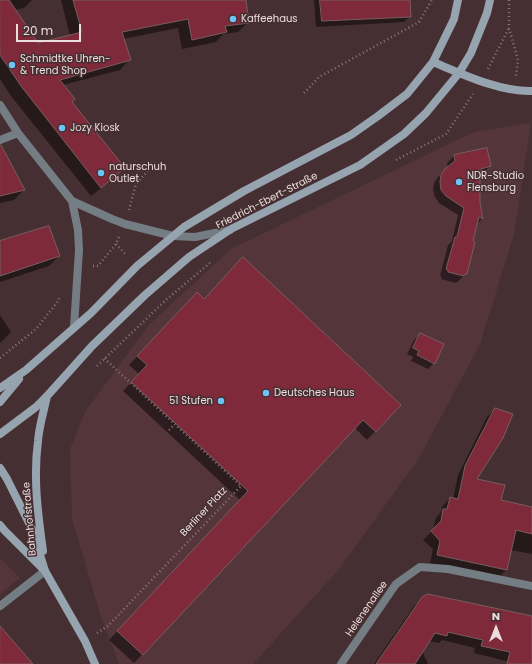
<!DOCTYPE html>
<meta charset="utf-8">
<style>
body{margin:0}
#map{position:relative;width:532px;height:664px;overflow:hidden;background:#462f32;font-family:Poppins,sans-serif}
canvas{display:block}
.north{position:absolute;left:476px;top:608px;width:40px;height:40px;-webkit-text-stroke:3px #462f32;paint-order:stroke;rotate:0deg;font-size:11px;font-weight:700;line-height:16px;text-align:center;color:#ecdddf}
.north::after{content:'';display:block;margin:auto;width:14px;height:18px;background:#ecdddf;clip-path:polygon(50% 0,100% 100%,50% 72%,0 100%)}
.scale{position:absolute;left:16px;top:24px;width:65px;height:18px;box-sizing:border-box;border:2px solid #ecdddf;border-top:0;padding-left:5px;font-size:12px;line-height:14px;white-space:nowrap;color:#ecdddf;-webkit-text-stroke:3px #462f32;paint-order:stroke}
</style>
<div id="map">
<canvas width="532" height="664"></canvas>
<div class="north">N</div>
<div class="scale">20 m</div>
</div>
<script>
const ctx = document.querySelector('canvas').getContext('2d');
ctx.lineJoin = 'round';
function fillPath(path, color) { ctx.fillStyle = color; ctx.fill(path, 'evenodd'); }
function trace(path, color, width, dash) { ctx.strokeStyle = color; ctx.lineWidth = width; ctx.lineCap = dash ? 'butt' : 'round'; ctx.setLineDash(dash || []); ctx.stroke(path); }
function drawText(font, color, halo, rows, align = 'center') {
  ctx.font = font + ' Poppins,sans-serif'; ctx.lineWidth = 3; ctx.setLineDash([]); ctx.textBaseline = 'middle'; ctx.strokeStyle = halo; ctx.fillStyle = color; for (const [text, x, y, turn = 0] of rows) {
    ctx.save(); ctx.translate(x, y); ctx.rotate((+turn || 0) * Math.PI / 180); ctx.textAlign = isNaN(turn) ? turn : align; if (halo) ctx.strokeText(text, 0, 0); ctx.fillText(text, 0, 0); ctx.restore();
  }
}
fillPath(new Path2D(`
 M531,123L514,234L480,344L419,458L340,568L253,664H119L101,617L72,519L70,449L85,412L149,325L231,249L474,132Z
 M0,558L20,578L0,594Z`), '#54363a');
fillPath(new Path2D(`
 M0,0H32L24,8L14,10L38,44L70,36L61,0H245L248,22L238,32L223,34L216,42L182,49L178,28L123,39L129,60L120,70L63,85L71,102L124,168L114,178L91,196L11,96L0,79Z
 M314,0H409L410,16L404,22L316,27Z
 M486,149L490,166L483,173L479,174V203L482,219L476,225L466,274L456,283L441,279L442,277L440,276L448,245L452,241L458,215L439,203L435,197L433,190L434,183L438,177L448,168L447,163L454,156Z
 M0,169L24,190L14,200L0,203Z
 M0,242L59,256L49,266L0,282Z
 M204,300L400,405L367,440L355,428L134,663L109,640L240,500L123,391L139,374L129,365L189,301Z
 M0,315L11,332L0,343Z
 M420,334L434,363L428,369L411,361L413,357L407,354L414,340Z
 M495,409L476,480L500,501L532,516V554L511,550L506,570L498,578L430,563L433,549L423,540L433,530L436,518L441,512L442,507L450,498L453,499L458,475L487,417Z
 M422,598L532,617V664H518L474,653L475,648L442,640L439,643L429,641L422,651L428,664H374L414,606Z`), '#0007');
const building = new Path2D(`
 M0,0H9L38,43L82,32L73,0H246L249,23L225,26L227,32L192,40L188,19L122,32L131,60L60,80L75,99L72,102L125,168L101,188L21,86L0,55Z
 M320,0H410L411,17L322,21Z
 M0,145H1L25,190L0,196Z
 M487,148L491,166L481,169L480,175V203L483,219L479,217L473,241L475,242L467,274H465L464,276L448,272V270L446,269L455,237H457L464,208L446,196L441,190L440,182L441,175L445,169L455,161L454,155Z
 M49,226L60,256L0,276V241Z
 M243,257L401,405L376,432L363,420L143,655L117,631L248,491L131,382L147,365L137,356L197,292L204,299Z
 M420,333L444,344L435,364L417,355L419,351L413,348Z
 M495,408L513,414L503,438L477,479L505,485L501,500L532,507V534L516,530L507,570L437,555L440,541L431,531L441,521L443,509H447L450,497L458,499L465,466Z
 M428,594L532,616V664H507L510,652L481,646L483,640L448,632L447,636L435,633L415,664H376L422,597Z
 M0,626L33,664H0Z`);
fillPath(building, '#7e2a3a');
trace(building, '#775e60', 1);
trace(new Path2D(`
 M509,0V28L518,60L516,76
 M488,69L509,28
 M304,93L319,77L419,22L432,0
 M396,160L446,134L473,94
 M129,210L136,184L155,163
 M116,244L126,255
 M93,266H98L116,244L119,237
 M0,358L36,329L59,300V297
 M97,366L167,299L210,263
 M169,430L174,425
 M97,633L108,626L241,486L104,358`), '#8a7779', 2.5, [1, 3]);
trace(new Path2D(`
 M0,105L18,133L72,201L112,219L125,224L173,236L195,237L230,230
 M0,140L18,133
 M72,201L78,230L79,250L74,327
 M0,606L45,571
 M341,664L396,584L420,567L448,569L532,586`), '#737d83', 8);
trace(new Path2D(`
 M433,62C462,74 500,92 532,91
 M0,388L26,370L91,313L137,266L184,227L244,191L351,135L378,116L407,94L433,62L454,19L458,0
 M0,402L19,379
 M0,434L36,407L48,395L92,346L145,295L189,257L231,229L360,165L404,134L426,113L459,73L471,53L487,13L490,0
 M0,468L7,479L32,529L45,571L85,641L95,664
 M0,525L5,531L43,569
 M43,551C38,515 33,478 38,441C39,426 44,411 47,396`), '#95a4ae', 8);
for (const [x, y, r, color] of [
 [233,19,4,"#6fc2f4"],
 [12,65,4,"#6fc2f4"],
 [62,128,4,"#6fc2f4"],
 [101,173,4,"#6fc2f4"],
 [459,182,4,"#6fc2f4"],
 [266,393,4,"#6fc2f4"],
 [221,401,4,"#6fc2f4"]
]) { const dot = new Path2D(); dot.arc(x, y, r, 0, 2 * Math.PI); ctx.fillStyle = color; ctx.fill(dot); trace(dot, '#462f32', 1.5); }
drawText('10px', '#ecdddf', '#462f32', [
 ["Kaffeehaus",241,19],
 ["Schmidtke Uhren-",20,59],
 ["& Trend Shop",20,71],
 ["Jozy Kiosk",70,128],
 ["naturschuh",109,167],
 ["Outlet",109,179],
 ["NDR-Studio",467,176],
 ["Flensburg",467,188],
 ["Deutsches Haus",274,393],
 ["51 Stufen",213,401,"right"]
], 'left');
drawText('10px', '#ecdddf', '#462f32', [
 ["Friedrich-Ebert-Straße",267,201,-27],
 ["Berliner Platz",204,512,-47],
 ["Bahnhofstraße",30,519,-95],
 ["Helenenallee",367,609,-55]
]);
</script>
